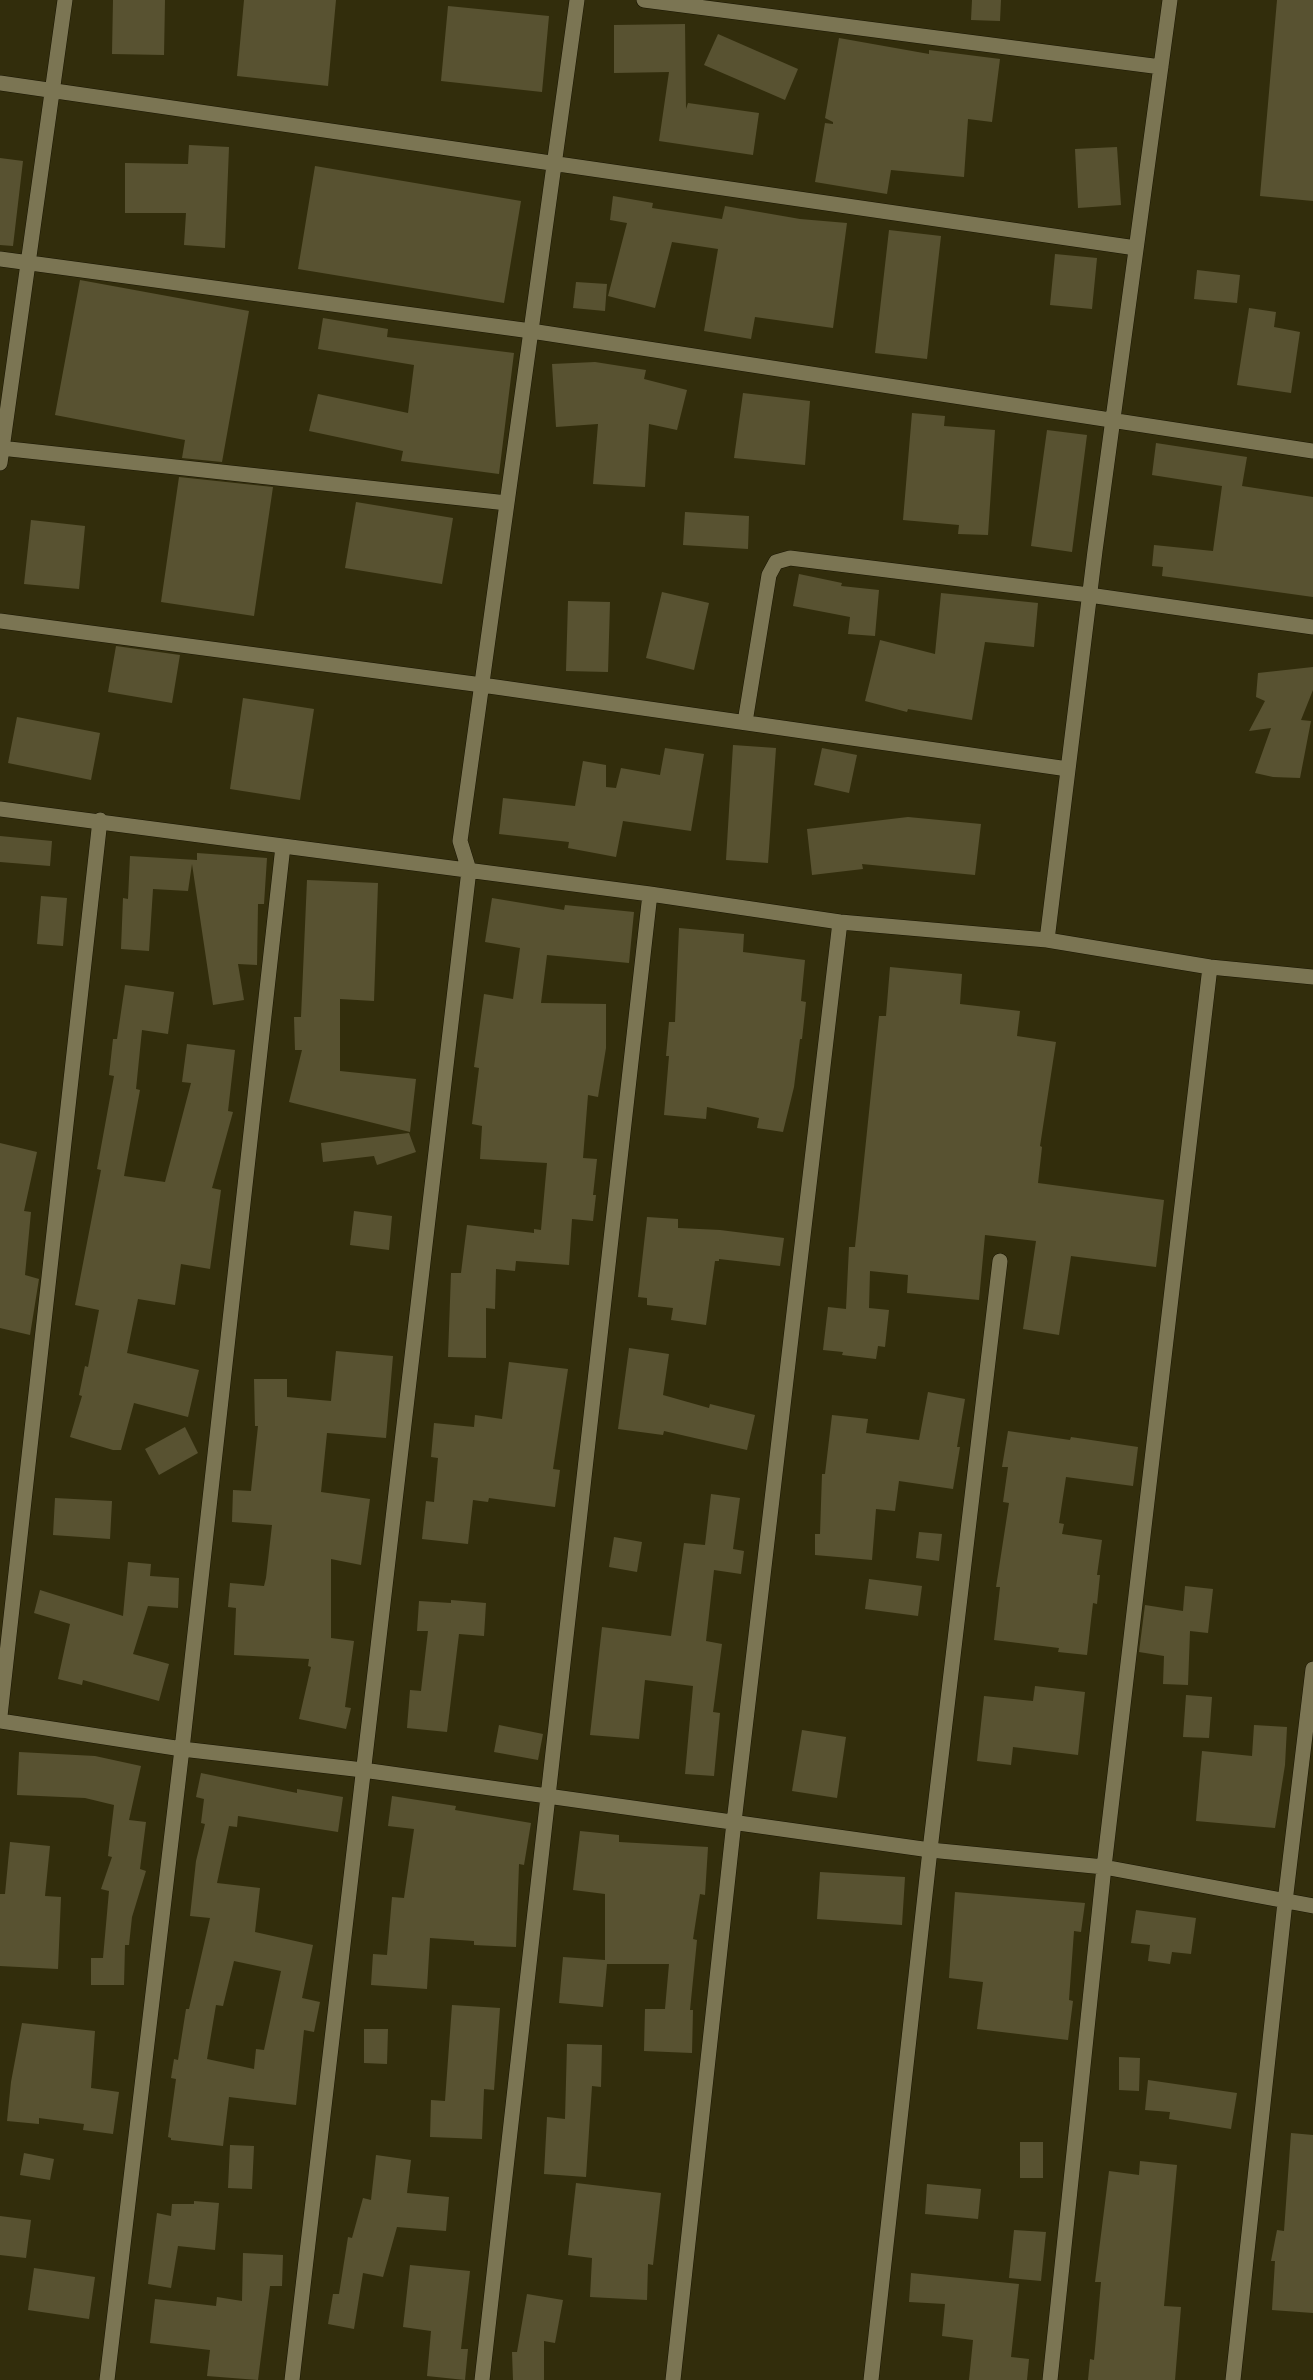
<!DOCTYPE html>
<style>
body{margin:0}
canvas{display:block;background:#322d0c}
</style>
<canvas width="1313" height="2380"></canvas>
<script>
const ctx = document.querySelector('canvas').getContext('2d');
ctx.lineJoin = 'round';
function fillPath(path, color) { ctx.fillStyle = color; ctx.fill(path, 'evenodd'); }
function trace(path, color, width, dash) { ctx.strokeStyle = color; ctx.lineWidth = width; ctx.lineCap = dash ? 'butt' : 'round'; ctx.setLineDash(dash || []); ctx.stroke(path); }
fillPath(new Path2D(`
 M113,0H165L164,55L112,54Z
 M244,0H336L328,86L237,76Z
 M972,0H1001L1000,21L971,20Z
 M1277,0H1313V201L1260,196Z
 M448,6L549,16L542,92L441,81Z
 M685,24L686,109L688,103L759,113L753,155L659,141L669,72L614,73V25Z
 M718,34L798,69L785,100L704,65Z
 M839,38L929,54V50L1000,59L992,122L968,119L964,177L891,170L887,194L815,182L825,123L833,124V122L825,118Z
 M189,145L229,147L225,248L184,245L186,213H125V163L188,164Z
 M1117,147L1121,205L1078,208L1075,149Z
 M0,158L23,161L13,246L0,245Z
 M315,166L521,201L504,303L298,269Z
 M613,196L653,203L652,208L722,219L725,206L800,219L847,223L833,328L755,317L751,339L704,331L718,249L672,242L655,308L608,296L627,223L610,220Z
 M889,230L941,236L927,359L875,353Z
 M1055,254L1097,258L1092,309L1050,305Z
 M1197,270L1240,275L1237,303L1194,299Z
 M80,280L249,311L222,462L182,458L185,440L55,415Z
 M576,282L607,284L605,311L573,308Z
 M1249,308L1276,312L1274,327L1300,332L1291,393L1237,385Z
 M323,318L388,329L387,337L514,353L499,474L401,461L403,451L309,431L318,394L408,413L414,365L318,349Z
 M595,362L646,370L644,379L687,390L677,430L649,424L645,487L593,484L598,424L556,427L552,364Z
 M743,393L810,401L805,465L734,458Z
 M912,413L945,416L944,426L995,430L988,535L958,534L959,525L903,520Z
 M1047,430L1087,435L1072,552L1031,546Z
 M1156,443L1247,457L1242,486L1313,497V597L1162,576L1163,567L1152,566L1154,545L1213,551L1222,486L1152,475Z
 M179,477L273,487L254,616L161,602Z
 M356,502L453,518L442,584L345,568Z
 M685,512L749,516L748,549L683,545Z
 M31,520L85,526L79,589L24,584Z
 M799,574L842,583L841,586L879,590L875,636L848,634L850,617L793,606Z
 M662,592L709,603L694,670L646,658Z
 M941,593L1038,603L1034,647L985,642L972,720L908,709L907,712L865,701L880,640L935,654Z
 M568,601L610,602L608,672L566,671Z
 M116,646L180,655L172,703L108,692Z
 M1313,667V690L1301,720L1311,721L1300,778L1273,777L1255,773L1271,728L1249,731L1265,701L1256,697L1258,673Z
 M243,698L314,709L300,800L230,789Z
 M17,717L100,733L91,780L8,763Z
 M733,745L776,748L768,863L726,860Z
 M665,748L704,754L691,831L623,821L616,857L568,848L569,842L499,834L503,798L575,806L583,761L606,765V787L616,788L621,768L660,775Z
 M822,748L857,755L849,793L814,785Z
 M908,817L981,824L975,875L862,864L863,869L812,875L807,829Z
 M0,836L52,841L50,866L0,862Z
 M197,853L267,858L264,904H258L257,965L238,964L244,1000L213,1005L192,864L188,891L153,889L149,951L121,949L123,898L128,899L130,856L197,860Z
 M307,880L378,883L374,1001L340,999V1071L416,1079L410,1132L289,1102L302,1050H295L294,1017H301Z
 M41,896L67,898L63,946L37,944Z
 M492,898L564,910L565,905L634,912L629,963L547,955L541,1003L606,1004V1048L598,1097L588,1095L583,1158L597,1159L593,1195H596L593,1221L572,1219L569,1265L516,1261L515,1271L496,1269L495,1309L486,1308V1358L448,1357L451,1273H461L467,1225L534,1233V1229L541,1230L545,1185L547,1163L480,1159L482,1126L472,1124L479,1068L474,1067L484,994L513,999L520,948L485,942Z
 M679,928L744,934L743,952L805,960L801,1001L806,1002L802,1039H800L794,1087L783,1132L757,1128L759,1118L707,1107L706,1119L664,1115L669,1056H666L669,1022H675Z
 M890,967L962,974L960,1004L1020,1011L1017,1036L1056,1042L1040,1146L1042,1147L1038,1183L1164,1200L1156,1267L1071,1256L1059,1335L1023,1329L1036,1241L985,1235L979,1300L907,1293L908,1275L870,1271L869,1308L889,1310L885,1347L878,1346L876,1359L842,1355L843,1352L823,1350L828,1307L846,1309L849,1247H855L879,1016H886Z
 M125,985L174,992L168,1034L142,1030L136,1089L140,1090L124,1176L165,1182L191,1083L182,1082L187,1044L235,1050L228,1111L233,1112L212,1188L221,1190L210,1269L181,1264L175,1305L138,1299L127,1353L199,1370L188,1417L134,1403L121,1450H113L70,1437L82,1396L79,1395L85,1366L88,1367L99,1310L75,1305L101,1170L97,1169L114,1076L109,1075L113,1039H117Z
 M409,1133L416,1152L377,1165L374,1156L323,1162L321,1143Z
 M0,1143L37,1152L24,1211L31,1212L25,1275L39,1279L30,1335L0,1328Z
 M354,1211L392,1216L389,1250L350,1245Z
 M647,1217L678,1219V1228L720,1230L784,1238L780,1266L719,1259V1261H715L706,1325L671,1320L673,1308L647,1305V1298L638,1297Z
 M629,1348L669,1354L663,1395L709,1408L710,1404L755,1415L747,1450L664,1431L663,1435L618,1429Z
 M336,1351L393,1356L386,1438L327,1433L321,1492L370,1499L361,1565L331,1559V1638L354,1641L345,1707L351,1708L346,1729L299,1719L311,1667L308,1666L309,1659L234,1655L236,1608L228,1607L230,1583L264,1586L266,1578L272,1525L232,1522L233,1490L251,1491L258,1426H255L254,1379H287V1397L331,1401Z
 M509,1362L568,1369L553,1469L560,1470L555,1507L489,1498L488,1502L473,1500L468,1544L422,1539L426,1501L434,1502L438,1458L431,1457L434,1423L474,1427L475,1415L502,1419Z
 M928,1392L965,1399L957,1447H960L953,1489L899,1481L895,1511L876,1509L872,1560L815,1555V1534H820L822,1474H825L832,1415L868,1419L866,1433L919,1440Z
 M185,1427L198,1453L159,1475L145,1449Z
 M1008,1431L1070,1440L1071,1437L1138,1447L1133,1486L1066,1477L1059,1523L1064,1524L1062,1534L1102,1540L1097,1575H1100L1097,1604L1093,1603L1087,1655L1058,1652L1059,1648L994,1640L1000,1587H996L1009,1503L1003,1502L1008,1467H1002Z
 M711,1494L740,1498L733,1549L744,1551L741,1574L714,1570L706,1641L722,1644L713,1712L720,1713L714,1776L685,1774L693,1686L645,1680L639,1739L590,1735L602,1627L671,1636L684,1543L705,1545Z
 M55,1498L112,1501L110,1539L53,1535Z
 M919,1532L942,1534L939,1561L916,1558Z
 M614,1537L642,1542L637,1572L609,1567Z
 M128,1562L151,1564L150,1576L179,1578L178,1608L148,1606L133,1654L169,1664L159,1701L83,1680L82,1685L58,1679L70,1624L34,1613L40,1590L123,1616Z
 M869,1579L922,1586L918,1616L865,1609Z
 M1185,1586L1213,1589L1208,1633L1190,1631L1188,1685L1163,1684L1164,1656L1139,1652L1145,1605L1183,1611Z
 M451,1600L486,1603L484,1636L459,1634L447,1732L407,1728L410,1690L421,1691L428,1631H417L419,1601L451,1603Z
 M1035,1686L1085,1692L1078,1755L1013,1747L1011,1765L977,1761L984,1696L1033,1701Z
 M1186,1695L1212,1697L1209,1738L1183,1737Z
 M499,1725L543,1734L538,1760L494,1752Z
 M1254,1725L1287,1727L1285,1765L1275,1828L1196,1821L1202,1751L1252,1756Z
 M802,1730L846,1737L837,1798L792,1791Z
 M19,1752L95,1756L141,1766L129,1820L146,1822L140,1869L146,1871L132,1917L129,1945H125L124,1985H91V1958H103L109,1891L101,1889L112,1857L108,1856L114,1805L85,1798L17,1795Z
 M201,1773L297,1793V1789L343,1797L338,1832L238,1816L237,1827L229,1826L217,1883L260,1888L255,1932L313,1945L302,1998L320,2002L314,2032L304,2030L296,2105L229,2097L223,2146L171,2140V2138L168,2137L176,2079L171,2078L174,2059L178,2060L186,2009H189L210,1918L190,1916L196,1861L205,1824L201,1823L204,1799L196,1797ZM234,1961L281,1971L264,2050L256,2049L254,2069L207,2059L216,2005L223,2006Z
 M392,1796L456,1806L455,1810L531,1823L524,1865L519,1864L516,1947L474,1945V1941L430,1938L427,1989L371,1985L373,1954L387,1955L392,1897L404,1898L414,1829L388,1826Z
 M580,1831L619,1835V1842L708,1847L705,1895L700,1894L693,1939L697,1940L690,2010H693L692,2053L644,2051L645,2009H665L669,1964H607L603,2007L559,2003L563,1957L605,1960V1894L573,1890Z
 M10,1842L50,1846L45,1896L61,1897L58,1969L0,1966V1894H5Z
 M820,1872L905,1877L902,1925L817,1919Z
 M955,1892L1085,1903L1081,1932L1074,1931L1069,2000L1073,2001L1068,2040L977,2029L983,1982L949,1978Z
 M1136,1910L1196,1918L1191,1954L1172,1952L1170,1964L1148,1961L1150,1945L1131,1943Z
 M452,2005L500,2008L494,2090L484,2089L482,2139L430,2137L431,2100L445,2101Z
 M22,2023L95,2031L91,2088L119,2092L113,2134L83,2130L84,2124L39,2118V2124L7,2121L11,2082Z
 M364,2029H388L387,2064L364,2063Z
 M567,2044L602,2045L601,2087L592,2086L586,2177L544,2174L547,2117L565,2119Z
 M1119,2057L1140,2058L1139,2091L1119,2090Z
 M1148,2080L1237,2093L1231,2129L1169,2119L1170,2112L1145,2110Z
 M1291,2133L1313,2135V2313L1272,2310L1275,2261H1271L1277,2230L1284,2231Z
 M1020,2142H1043V2178H1020Z
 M230,2145L254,2146L252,2189L228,2188Z
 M24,2153L54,2159L50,2180L20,2175Z
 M376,2155L411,2160L407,2193L449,2197L446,2231L397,2227L383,2277L363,2273L354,2329L328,2324L333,2294H339L348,2237L352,2238L363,2198L371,2200Z
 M1140,2161L1177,2165L1164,2306L1181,2307L1175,2380H1088L1090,2359L1094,2360L1101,2282H1095L1109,2171L1139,2175Z
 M576,2183L661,2193L653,2265L648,2264L647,2300L590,2297L592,2258L568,2255Z
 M927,2184L981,2189L978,2219L925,2214Z
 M194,2201L219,2203L215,2250L178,2246L171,2288L148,2284L157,2213L171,2216L172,2204H194Z
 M0,2216L31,2220L26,2258L0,2255Z
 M1014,2230L1046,2232L1041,2281L1009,2278Z
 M243,2253L283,2255L282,2286H270L258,2380L207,2376L210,2350L150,2343L155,2299L216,2306L217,2297L242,2301Z
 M410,2265L470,2271L461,2349H468L465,2380L427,2376L431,2331L403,2327Z
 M34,2268L95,2277L89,2319L28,2310Z
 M911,2273L1019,2284L1011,2357L1029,2359L1027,2380H969L973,2340L942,2336L945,2304L909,2302Z
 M527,2294L563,2300L555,2343L544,2341V2380H513L512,2352H517Z`), '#585231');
const street = new Path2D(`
 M644,0L1161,67
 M0,83L1136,248
 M0,259L531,331L1313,451
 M0,448L507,503
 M0,463L65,0
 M0,621L482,685L1068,769
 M745,722L769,575L776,562L790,558L1089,595L1313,627
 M0,809L650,894L840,922L1047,940L1210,967L1313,977
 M1047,940L1095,551L1170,0
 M0,1716L100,820
 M0,1721L182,1749L363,1770L930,1850L1104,1867L1313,1906
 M107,2380L182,1749L283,846
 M292,2380L469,870L460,841L577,0
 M482,2380L650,894
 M673,2380L734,1822L840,922
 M871,2380L930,1850L1000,1261
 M1050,2380L1104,1867L1210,967
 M1233,2380L1285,1902L1313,1669`);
trace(street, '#191500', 16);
trace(street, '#7b7553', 15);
</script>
